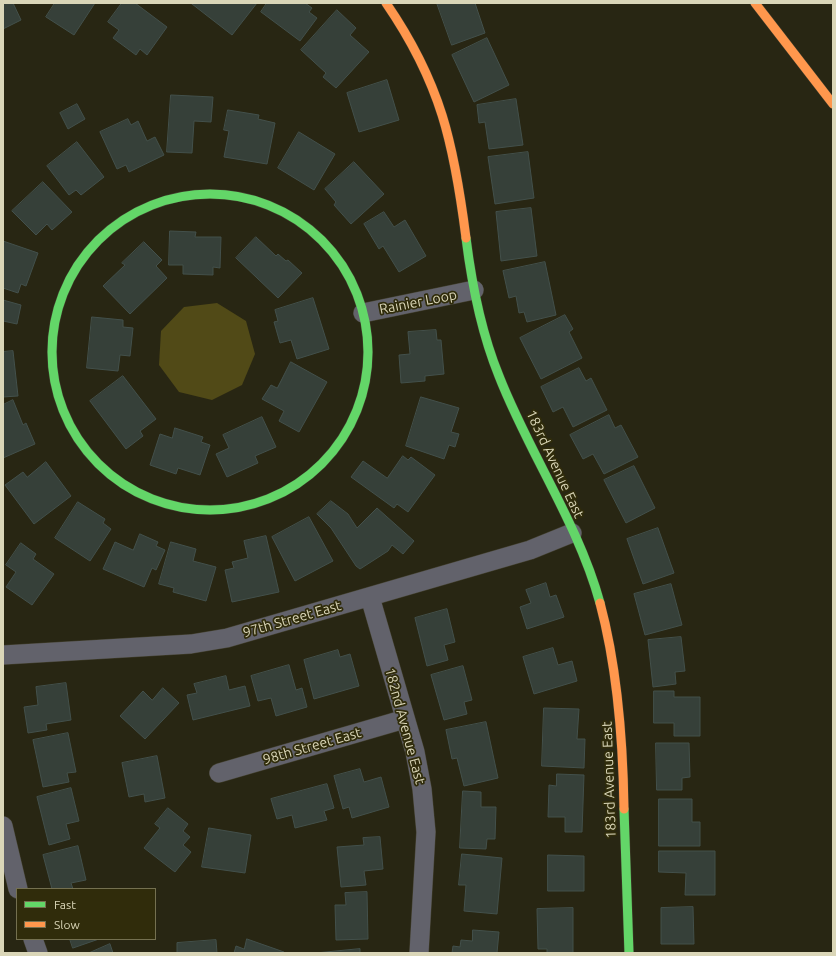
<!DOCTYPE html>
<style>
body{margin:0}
#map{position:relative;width:836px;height:956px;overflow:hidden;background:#282613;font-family:Ubuntu,sans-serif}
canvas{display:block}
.frame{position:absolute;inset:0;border:4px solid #dad6b8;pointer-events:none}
.legend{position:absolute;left:16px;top:888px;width:140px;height:52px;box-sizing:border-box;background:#302c0b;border:1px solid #747050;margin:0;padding:5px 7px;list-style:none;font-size:12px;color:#dad6b8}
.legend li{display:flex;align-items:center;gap:8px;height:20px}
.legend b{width:20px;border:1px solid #747050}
</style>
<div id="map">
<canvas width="836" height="956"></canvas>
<div class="frame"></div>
<ul class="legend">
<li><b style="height:5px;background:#63d668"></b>Fast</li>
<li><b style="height:5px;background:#ff974d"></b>Slow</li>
</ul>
</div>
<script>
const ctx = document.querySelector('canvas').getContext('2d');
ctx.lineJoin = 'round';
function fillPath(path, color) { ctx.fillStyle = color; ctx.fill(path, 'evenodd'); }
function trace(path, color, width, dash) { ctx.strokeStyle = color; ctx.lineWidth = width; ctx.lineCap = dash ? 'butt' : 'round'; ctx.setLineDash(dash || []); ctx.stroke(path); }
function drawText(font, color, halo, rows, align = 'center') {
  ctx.font = font + ' Ubuntu,sans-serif'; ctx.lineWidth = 3.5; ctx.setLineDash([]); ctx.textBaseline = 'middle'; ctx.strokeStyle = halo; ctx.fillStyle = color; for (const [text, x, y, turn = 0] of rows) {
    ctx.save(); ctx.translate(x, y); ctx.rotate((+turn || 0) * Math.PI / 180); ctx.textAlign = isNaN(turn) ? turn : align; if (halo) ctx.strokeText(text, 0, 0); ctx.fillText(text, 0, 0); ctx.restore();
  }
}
fillPath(new Path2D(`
 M217,303L246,321L255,354L242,385L212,400L179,392L159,365L161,331L184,307Z`), '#514a17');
const building = new Path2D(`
 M3,3H13L21,20L3,29Z
 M55,3H95L74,35L46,17Z
 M122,3H135L167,27L147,55L140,49L136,55L113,38L119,30L108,22Z
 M193,3H257L232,35L192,4Z
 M267,3H305L312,8L309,12L317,18L300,41L261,12Z
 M437,3H475L485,33L452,45Z
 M337,10L356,28L350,35L369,52L336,88L323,77L326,73L301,50Z
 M487,38L509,85L474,102L452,55Z
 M387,80L399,120L359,132L347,93Z
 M171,95L213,97L211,122L194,121L192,153L167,152Z
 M516,99L523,145L489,149L485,122L479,123L477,105Z
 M77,104L85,119L68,129L60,113Z
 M228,110L259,115L258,119L275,123L267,164L224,157L229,131L224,130Z
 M128,119L131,125L138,121L147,141L155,137L164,155L129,172L126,165L117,169L100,132Z
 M299,132L335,154L314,190L278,168Z
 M77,142L104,177L81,195L76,190L69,195L47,166Z
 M528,152L534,198L495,204L488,157Z
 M354,162L384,194L351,224L334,205L336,202L325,189Z
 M43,182L72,212L52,230L47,224L36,235L12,211Z
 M531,208L537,256L501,261L496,212Z
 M384,212L394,227L405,220L426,256L399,272L383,246L379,249L364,224Z
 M170,231L196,232L195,237H221L220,268L213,267V275L183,274V265H169Z
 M256,237L276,256L278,254L286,261L288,260L302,273L278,298L236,258Z
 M3,241L38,253L26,286L21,284L18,293L3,288Z
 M144,242L162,260L156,266L167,278L130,314L103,286L125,265L122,263Z
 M545,262L556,315L527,322L524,312L519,313L516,296L509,298L503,271Z
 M313,298L329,349L297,359L291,340L280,343L274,322L278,321L275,310Z
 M3,300L21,305L17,324L3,321Z
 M565,315L573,329L569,332L582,358L541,379L520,338Z
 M92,317L123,320V327L133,328L130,356L120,355L118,371L87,368Z
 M436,330L437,340H441L444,374L425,376V381L401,383L399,355L410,354L408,332Z
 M13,351L18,396L3,397V352Z
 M291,362L327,382L299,432L279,421L284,411L262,399L271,385L277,388Z
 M579,368L586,381L591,378L607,410L573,427L563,407L553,412L541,387Z
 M123,376L156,419L140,431L143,436L126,449L90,401Z
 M421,397L459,408L451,432L459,434L455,447L449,445L444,459L406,446Z
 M13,400L23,425L26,423L35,444L3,458V405Z
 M609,415L615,428L621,425L638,457L604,474L593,454L583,459L570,435Z
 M262,417L276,447L255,456L258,463L227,477L216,454L229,448L223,435Z
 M175,428L203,437L201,442L210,445L200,475L178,468L176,474L150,465L160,434L172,438Z
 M403,456L408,460L411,457L435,475L408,512L397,504L394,508L351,477L363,461L387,478Z
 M46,462L71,496L34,524L5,485L23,472L27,477Z
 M634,466L655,508L626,523L604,480Z
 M331,501L348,514L357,528L377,508L414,541L403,554L392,545L388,551L360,569L356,566L331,528L317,514Z
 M78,502L105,519L103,523L111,529L90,561L55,538Z
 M309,517L333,561L295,581L272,537Z
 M658,528L674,573L643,584L627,539Z
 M140,534L158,542L156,546L165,550L156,570L152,568L144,587L103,569L115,542L133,550Z
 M266,536L279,592L232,602L225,570L234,568L232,562L248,558L244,541Z
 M171,542L196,549L193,561L216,567L206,601L173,592L174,588L159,584Z
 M21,543L36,554L33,559L54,574L32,605L6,587L16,572L6,565Z
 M546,583L550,597L556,595L564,617L527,629L520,607L531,603L526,590Z
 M671,584L682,625L645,635L634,594Z
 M447,609L455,642L444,645L448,660L427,666L415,618Z
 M681,637L685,671L675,672L676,684L653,687L648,640Z
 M553,648L558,665L572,661L577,681L534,694L523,657Z
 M338,650L340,657L350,654L359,686L314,699L304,660Z
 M289,665L296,690L302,688L307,707L276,716L271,698L258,701L251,676Z
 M463,666L472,700L464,702L467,714L444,720L431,675Z
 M226,676L229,690L245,686L250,706L193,720L187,695L197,693L194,684Z
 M66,683L71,720L46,724L47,730L28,733L24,707L38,705L36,687Z
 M163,688L179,703L145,739L120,716L143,691L152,700Z
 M654,691H674V697H700V736H674V723H654Z
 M544,708L579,709L577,739H585L584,768L542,766Z
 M486,722L498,778L464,786L457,758L452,759L446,730Z
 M68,733L76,772L67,773L69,782L43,787L33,740Z
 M656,743H689L690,777L682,778V790H657Z
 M157,756L165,798L145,802L144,794L129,797L122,763Z
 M360,769L364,782L381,777L389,807L352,818L349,807L343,809L334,776Z
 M557,774L584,775L582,832H565V817H548L549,785L556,786Z
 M327,784L334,808L324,811L327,820L295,828L292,815L277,819L271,799Z
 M71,788L79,821L66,824L70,839L49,845L37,797Z
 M463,791L481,792V807H496L495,839H487L486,849L460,848Z
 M659,799H692V822H700V846H659Z
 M168,808L188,824L183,831L190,837L183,845L191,852L175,872L144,848L160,828L155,824Z
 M209,828L251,835L245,873L202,867Z
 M380,837L383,869L364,871L366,885L341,887L337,847L364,845L363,838Z
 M78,846L86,880L71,883L73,889H52L43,855Z
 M659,851H715V895H685L686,873L659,872Z
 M462,854L502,858L497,914L464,911L466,885H459Z
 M548,855L584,856V891H548Z
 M367,892L368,939L336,940L335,905H346L345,893Z
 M693,907L694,944H661V908Z
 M573,908V953H547V949H538L537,909Z
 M473,930L499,932L497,953H452L453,946L460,947L461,940L472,941Z
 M70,939H99L73,948Z
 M247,939L284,952V953H234L236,946L244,949Z
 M216,940L217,953H177V943Z
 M110,944L113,953H89Z
 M360,949V953H316Z`);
fillPath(building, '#364039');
trace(building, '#43504b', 1);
const street = new Path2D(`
 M363,313L474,290
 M370,597L415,752L422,789L426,832L419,953
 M3,655L191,644L227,638L530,550L572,533
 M219,773L405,719
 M3,826L18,889
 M33,939L38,953`);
const fast = new Path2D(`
 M52 352a158 158 0 1 1 316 0a158 158 0 1 1-316 0Z
 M466,238C472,286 481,332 499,376C529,453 578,523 600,603
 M624,809L629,953`);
const slow = new Path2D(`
 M386,3C441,83 454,144 466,238
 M755,3L833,104
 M600,603C618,670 623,740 624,809`);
trace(street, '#43402f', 20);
trace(fast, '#43402f', 10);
trace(slow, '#43402f', 10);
trace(street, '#62626b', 19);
trace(fast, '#63d668', 9);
trace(slow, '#ff974d', 9);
drawText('14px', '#dad6b8', '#302c0b', [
 ["Rainier Loop",418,302,-11],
 ["183rd Avenue East",555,464,65],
 ["97th Street East",292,619,-16],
 ["182nd Avenue East",405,726,75],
 ["98th Street East",312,746,-16],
 ["183rd Avenue East",609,780,-92]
]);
</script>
